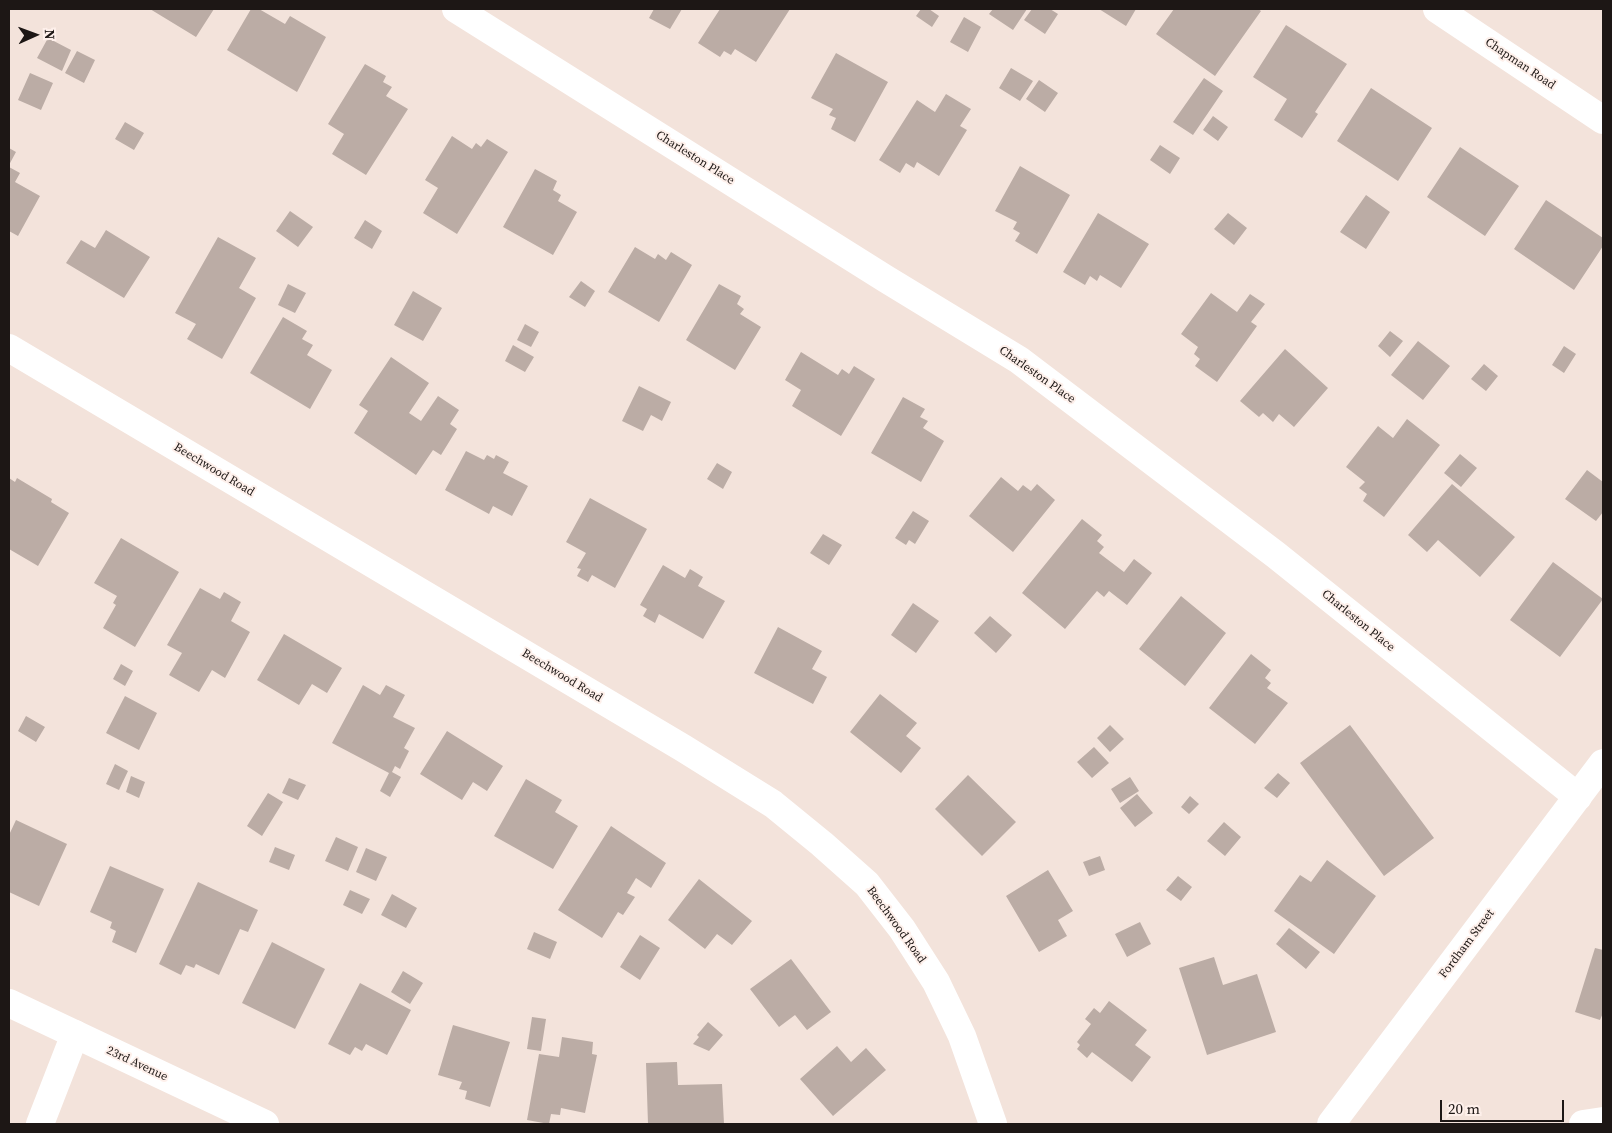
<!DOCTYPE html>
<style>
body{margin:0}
#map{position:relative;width:1612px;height:1133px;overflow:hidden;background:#f3e3db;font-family:"Source Serif 4",serif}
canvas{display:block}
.frame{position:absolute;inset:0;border:10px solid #1d1715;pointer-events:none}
.north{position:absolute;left:10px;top:10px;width:50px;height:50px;-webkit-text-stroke:4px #fef0eb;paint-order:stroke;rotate:88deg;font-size:14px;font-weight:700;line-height:20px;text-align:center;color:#1d1715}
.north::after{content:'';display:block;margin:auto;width:18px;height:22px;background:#1d1715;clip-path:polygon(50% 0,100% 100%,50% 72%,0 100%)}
.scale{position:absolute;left:1440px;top:1100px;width:124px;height:22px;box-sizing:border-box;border:2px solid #1d1715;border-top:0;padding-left:6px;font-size:15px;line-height:18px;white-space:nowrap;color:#1d1715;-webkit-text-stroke:4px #fef0eb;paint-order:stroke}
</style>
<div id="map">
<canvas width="1612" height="1133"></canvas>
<div class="frame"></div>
<div class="north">N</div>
<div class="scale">20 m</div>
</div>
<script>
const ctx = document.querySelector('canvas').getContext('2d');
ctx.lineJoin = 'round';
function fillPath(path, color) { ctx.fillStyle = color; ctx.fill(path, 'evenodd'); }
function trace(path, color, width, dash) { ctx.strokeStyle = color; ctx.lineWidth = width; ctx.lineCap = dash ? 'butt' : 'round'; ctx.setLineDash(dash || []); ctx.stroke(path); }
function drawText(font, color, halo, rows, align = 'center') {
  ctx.font = font + ' "Source Serif 4",serif'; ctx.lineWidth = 4; ctx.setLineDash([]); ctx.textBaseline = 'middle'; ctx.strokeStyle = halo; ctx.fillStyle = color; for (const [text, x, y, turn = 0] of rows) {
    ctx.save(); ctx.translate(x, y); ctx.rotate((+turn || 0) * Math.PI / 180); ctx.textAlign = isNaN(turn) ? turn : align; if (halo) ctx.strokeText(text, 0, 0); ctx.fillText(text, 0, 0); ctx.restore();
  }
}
fillPath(new Path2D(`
 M150,9H214L196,37Z
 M251,9H259L285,24L290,16L326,37L297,92L227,50Z
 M654,9H682L670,29L649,18Z
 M720,9H790L756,62L735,49L731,55L724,51L720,57L698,43Z
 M921,9H929L939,16L932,27L916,16Z
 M993,9H1027L1013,30L989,14Z
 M1032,9H1050L1058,14L1045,34L1024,20Z
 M1099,9H1136L1126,26Z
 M1174,9H1258L1261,11L1215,76L1156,34Z
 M964,17L981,27L968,52L950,42Z
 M1286,25L1347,64L1315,112L1318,114L1302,138L1274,120L1287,99L1253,77Z
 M48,38L71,50L62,71L37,58Z
 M77,51L95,60L84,83L65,73Z
 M836,53L888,82L855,142L831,129L836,118L829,115L833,109L811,98Z
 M365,64L386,76L383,82L392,87L386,96L408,109L366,175L332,154L344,134L328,124Z
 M1011,68L1033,81L1020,101L999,88Z
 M30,73L53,83L41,110L18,100Z
 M1204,78L1223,91L1193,135L1173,122Z
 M1039,80L1058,93L1045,112L1026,99Z
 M1371,88L1432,128L1398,181L1337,141Z
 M946,94L971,109L960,126L967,130L939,176L917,162L914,168L906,163L900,173L879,160L917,100L935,112Z
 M1213,116L1228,127L1218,141L1203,130Z
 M125,122L144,133L134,150L115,139Z
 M452,136L472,149L476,143L481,147L487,139L508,152L457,234L423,213L438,188L425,180Z
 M1160,145L1180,158L1170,174L1150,160Z
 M1460,147L1519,186L1485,236L1427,197Z
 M9,148L16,152L9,165Z
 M1020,166L1070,195L1037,254L1015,241L1020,233L1013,229L1017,222L995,211Z
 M9,167L20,173L15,182L40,196L18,236L9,231Z
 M535,169L557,181L553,190L561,195L558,201L577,212L553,255L503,227Z
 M1366,195L1390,212L1366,249L1340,232Z
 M1546,200L1603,238V246L1574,290L1514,249Z
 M290,211L313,227L298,247L276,231Z
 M1098,213L1149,244L1121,288L1100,275L1097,281L1090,276L1085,285L1063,272Z
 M1228,213L1247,228L1234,245L1214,229Z
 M365,220L382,231L372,249L354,238Z
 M106,230L150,257L124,298L66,263L81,240L95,248Z
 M218,237L256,258L239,288L256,298L222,359L187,339L196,324L175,313Z
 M635,247L655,259L658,254L666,260L671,252L692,265L659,322L608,292Z
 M581,281L595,291L585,307L569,297Z
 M288,284L306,293L295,313L278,305Z
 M719,284L741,296L737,304L744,309L740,314L761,327L735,370L686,340Z
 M413,291L442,308L423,341L394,325Z
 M1211,293L1237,312L1250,294L1265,304L1251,322L1257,326L1217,382L1195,366L1200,359L1194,354L1198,347L1181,334Z
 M283,317L307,331L302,339L313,345L307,355L332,370L310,409L250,373Z
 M525,324L539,332L531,347L517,340Z
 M1390,331L1403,341L1390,357L1378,346Z
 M1418,341L1450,366L1423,400L1391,375Z
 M513,345L534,357L525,372L505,361Z
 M1564,346L1576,354L1564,373L1552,365Z
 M1285,349L1328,388L1294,427L1279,414L1273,422L1263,413L1259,417L1240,401Z
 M801,352L838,375L842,369L849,374L854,366L875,379L841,436L792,406L801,390L785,380Z
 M391,357L429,383L409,413L421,421L438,396L459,410L450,424L457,429L441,455L433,450L416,475L354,433L368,411L359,405Z
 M1484,364L1498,376L1486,391L1471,379Z
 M639,386L671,402L662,421L651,415L643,431L622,421Z
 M903,397L925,409L920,417L928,421L923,428L944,441L921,482L871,453Z
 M1407,419L1440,445L1384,517L1363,501L1367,494L1359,488L1365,482L1346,467L1378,426L1393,438Z
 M466,451L484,460L487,455L494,459L496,455L509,462L503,473L528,486L512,516L493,506L489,514L445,490Z
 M1460,454L1477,468L1461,487L1444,473Z
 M717,463L732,472L723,489L707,479Z
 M1587,470L1603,482V512L1596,521L1565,499Z
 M1001,477L1018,491L1023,485L1031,491L1037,484L1055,500L1013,552L969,516Z
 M9,478L15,482L17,478L52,499L51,502L69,513L38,566L9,549Z
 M1452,484L1515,537L1480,577L1438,540L1427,552L1408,535Z
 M590,498L647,529L615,588L592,575L588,582L577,576L581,569L577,568L586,553L566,542Z
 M913,511L929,521L915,544L909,540L906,545L895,538Z
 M1082,519L1102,535L1097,541L1104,547L1099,553L1124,572L1134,559L1152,573L1127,605L1109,591L1104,597L1097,591L1065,629L1022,593Z
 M823,534L842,545L829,565L810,553Z
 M121,538L179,572L135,647L103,628L116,605L113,603L117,596L94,583Z
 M1553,562L1603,599L1560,657L1510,620Z
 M663,565L685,578L690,569L703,577L698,586L725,601L703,639L659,614L655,623L643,616L647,609L640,605Z
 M200,588L220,599L224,592L241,602L231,621L250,632L225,678L212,670L199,692L169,675L182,653L167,645Z
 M1181,596L1226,633L1185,686L1139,649Z
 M913,603L939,621L916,653L891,635Z
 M990,616L1012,635L996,653L974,633Z
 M778,627L822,651L812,669L827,677L813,704L754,673Z
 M284,634L342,668L327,693L312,684L299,705L257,680Z
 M1251,654L1271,670L1265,678L1271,683L1267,688L1288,703L1255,744L1209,708Z
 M121,664L133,671L125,686L113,679Z
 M363,685L380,695L386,685L405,695L393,717L415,728L404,748L409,751L400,769L395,766L392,772L401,777L390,797L380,791L389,773L332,743Z
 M880,694L917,723L906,736L921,748L901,773L850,732Z
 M125,696L157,713L139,750L106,733Z
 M26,716L45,727L36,742L18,731Z
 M1110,725L1124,739L1110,752L1097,738Z
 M1350,725L1434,838L1384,876L1300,763Z
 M447,731L503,766L487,791L473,782L462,800L420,774Z
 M1094,747L1109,763L1092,778L1077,762Z
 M115,764L128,771L119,790L106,784Z
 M1278,773L1290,783L1277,798L1264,788Z
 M968,775L1016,822L982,856L935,809Z
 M131,776L145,782L139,798L126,792Z
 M1130,777L1139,791L1120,803L1111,789Z
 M289,778L306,785L298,800L282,793Z
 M526,779L562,800L555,812L578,826L553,869L494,836Z
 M268,793L283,802L262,836L247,826Z
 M1137,794L1153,813L1135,827L1120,808Z
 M1190,796L1199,804L1189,814L1181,807Z
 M16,820L67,844L39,906L9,892V835Z
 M1224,822L1241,837L1225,856L1207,841Z
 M611,826L666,863L651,888L636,878L627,893L635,897L623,915L618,912L602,938L558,910Z
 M336,837L358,847L348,871L325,861Z
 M275,847L295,855L289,870L269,862Z
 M366,848L387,857L376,881L356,872Z
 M1100,856L1105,870L1089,876L1083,862Z
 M1327,860L1376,896L1334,954L1274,911L1300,875L1311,882Z
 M110,866L164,889L136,953L112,942L116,931L110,928L112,922L90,912Z
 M1048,870L1073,911L1058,920L1067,936L1039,952L1006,896Z
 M1178,876L1192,887L1181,901L1166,890Z
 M699,879L752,921L732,945L717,934L705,949L668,920Z
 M198,882L258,910L248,932L240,929L219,975L196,964L194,968L186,965L181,975L159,964Z
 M350,890L370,899L362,914L343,905Z
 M392,894L417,908L406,928L381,915Z
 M1140,922L1151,944L1127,957L1115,934Z
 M1289,928L1320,952L1306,969L1276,944Z
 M534,932L557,942L550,959L527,949Z
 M640,935L660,948L640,980L620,967Z
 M272,942L325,969L295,1029L242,1003Z
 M1595,948L1603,950V1013L1600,1020L1575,1012Z
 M1214,957L1223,985L1257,974L1276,1032L1207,1055L1179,968Z
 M791,959L831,1012L807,1030L795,1015L779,1027L750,989Z
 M403,971L423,983L410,1004L391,992Z
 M360,983L411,1010L387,1055L366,1044L362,1051L355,1047L350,1055L328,1044Z
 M1109,1001L1147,1030L1135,1045L1151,1057L1132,1082L1092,1052L1087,1058L1077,1049L1080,1045L1077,1042L1091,1024L1085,1019L1094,1008L1100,1013Z
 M532,1017L546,1019L541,1051L527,1049Z
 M708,1022L723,1035L709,1051L693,1044L699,1037L697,1035Z
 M453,1025L510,1042L490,1107L465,1099L467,1091L459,1089L462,1082L438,1075Z
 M562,1037L593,1042L592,1054L597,1055L585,1113L561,1108L560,1115L551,1114L549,1124L527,1120L539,1054L559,1057Z
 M837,1046L851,1062L866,1048L886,1070L833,1116L800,1079Z
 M677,1062L678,1085L722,1084L724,1124H648L646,1063Z`), '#bbaca5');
trace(new Path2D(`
 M456,9L886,279L1019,360L1276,555L1578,797
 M1437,9L1603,120
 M40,1124L75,1034
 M1331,1124L1603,763`), '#fff', 28);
trace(new Path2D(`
 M9,348L683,748L773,804L822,844L867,884L902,929L936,982L962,1036L993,1124
 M9,1003L265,1124
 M1583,1124L1603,1121`), '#fff', 28);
drawText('12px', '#1d1715', '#fef0eb', [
 ["Chapman Road",1520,64,34],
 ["Charleston Place",695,158,32],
 ["Charleston Place",1037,375,35],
 ["Beechwood Road",214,470,31],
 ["Charleston Place",1358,621,39],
 ["Beechwood Road",562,676,31],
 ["Beechwood Road",896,925,54],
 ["Fordham Street",1467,944,-53],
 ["23rd Avenue",137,1064,25]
]);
</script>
